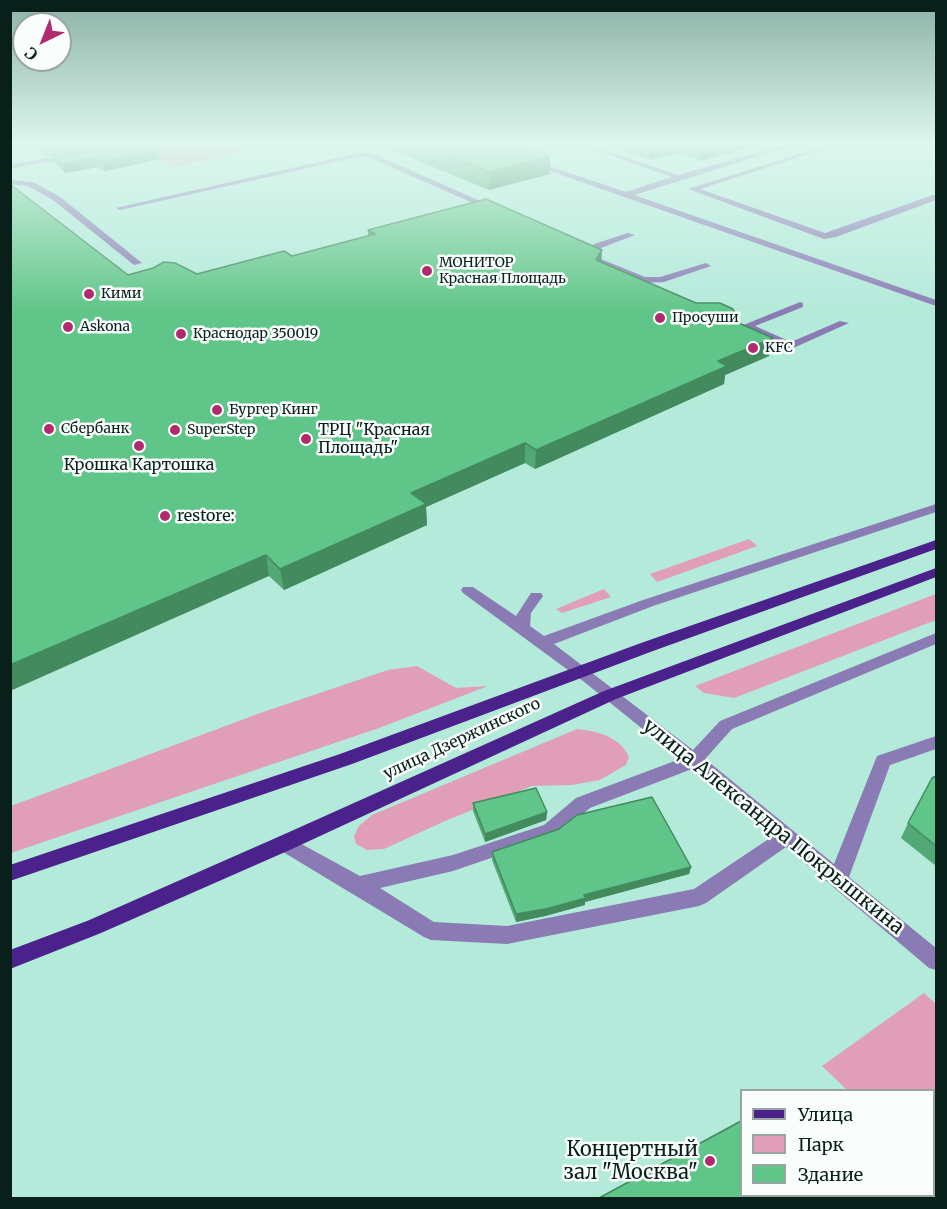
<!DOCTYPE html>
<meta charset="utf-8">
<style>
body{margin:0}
#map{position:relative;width:947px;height:1209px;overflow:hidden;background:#b4eada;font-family:Merriweather,serif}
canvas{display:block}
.frame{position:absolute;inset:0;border:12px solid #091f19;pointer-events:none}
.legend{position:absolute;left:740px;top:1089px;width:195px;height:108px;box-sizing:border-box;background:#f9fefd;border:2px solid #99a5a2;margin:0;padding:8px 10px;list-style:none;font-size:18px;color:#091f19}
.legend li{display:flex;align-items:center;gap:12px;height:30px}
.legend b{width:30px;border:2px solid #99a5a2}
.north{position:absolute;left:12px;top:12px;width:60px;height:60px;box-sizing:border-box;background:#f9fefd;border:2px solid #99a5a2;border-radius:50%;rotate:223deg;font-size:16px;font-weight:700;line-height:24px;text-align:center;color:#091f19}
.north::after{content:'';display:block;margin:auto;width:21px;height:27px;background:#b22a6e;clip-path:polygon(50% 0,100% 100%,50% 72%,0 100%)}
</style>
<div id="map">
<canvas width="947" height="1209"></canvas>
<div class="frame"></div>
<ul class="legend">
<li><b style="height:8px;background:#4b228b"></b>Улица</li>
<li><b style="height:16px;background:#e19fb7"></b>Парк</li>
<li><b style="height:16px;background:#60c588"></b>Здание</li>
</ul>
<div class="north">С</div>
</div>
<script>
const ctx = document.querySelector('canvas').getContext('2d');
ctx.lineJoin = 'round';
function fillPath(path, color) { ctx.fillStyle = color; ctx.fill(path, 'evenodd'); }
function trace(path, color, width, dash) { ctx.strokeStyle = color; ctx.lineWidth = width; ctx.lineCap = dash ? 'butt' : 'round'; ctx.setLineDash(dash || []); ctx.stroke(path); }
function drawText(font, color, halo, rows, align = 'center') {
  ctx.font = font + ' Merriweather,serif'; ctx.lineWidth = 5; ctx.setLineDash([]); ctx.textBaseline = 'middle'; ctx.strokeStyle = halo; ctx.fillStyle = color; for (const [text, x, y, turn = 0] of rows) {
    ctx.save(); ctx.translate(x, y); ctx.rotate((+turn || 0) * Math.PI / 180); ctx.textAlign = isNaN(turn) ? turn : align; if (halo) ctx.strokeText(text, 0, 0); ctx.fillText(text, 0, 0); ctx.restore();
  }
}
fillPath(new Path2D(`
 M173,144H258L265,147L174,167L144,150Z
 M749,539L757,546L657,582L650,574Z
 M604,589L611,597L562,613L556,609Z
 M936,594V620L734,698L704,693L695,686Z
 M417,666L456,688L488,686L379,728L11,853V806L263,712L388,670Z
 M577,729C597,731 621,737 629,757L626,765L600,780L572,785L532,786L445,821L384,849L367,850L356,844L354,836L359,826L372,815Z
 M924,993L936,1004V1179L934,1176V1090H847L822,1066Z`), '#e19fb7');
fillPath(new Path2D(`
 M151,144H164L131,152L127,150Z
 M579,144H588L678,175L788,144H798L634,195L936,300V306L527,163L534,161L626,192L671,177Z
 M830,144H840L700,189L825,233L933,195H936V200L836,237L824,239L688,189Z
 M358,153H372L480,201L473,203L368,157H358L120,210L116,208Z
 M45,158H75L79,160L75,162H45L10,169V165Z
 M10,180L33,182L59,196L142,263L134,265L53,200L28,186L10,184Z
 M628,233L635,235L601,248L596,257L645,277H660L706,263L711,266L664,282L644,283L587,258L594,244Z
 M800,302L803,303V307L755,326L791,342L840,321L849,323L791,349L741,326Z
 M936,504V512L653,606L554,644L693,750L720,721L936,633V644L732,729L705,759L834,864L877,756L936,736V749L890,765L849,877L936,948V970L929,968L786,847L706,903L699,906L507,944L431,940L424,937L278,849L275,843L278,837L285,835L360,876L453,855L544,825L576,798L680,759L583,681L463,593L461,590L463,587H473L516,616L531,593H541L543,596L531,613L530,626L544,636L643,600ZM692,769L773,836L694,889L507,926L434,922L380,888L453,871L558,835L590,808Z`), '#8a7bb4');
fillPath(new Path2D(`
 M936,540V549L653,651L352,764L10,881V865L340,754L641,643Z
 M936,568V577L616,699L292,849L101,933L10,969V950L87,921L278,837L604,691Z`), '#4b228b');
fillPath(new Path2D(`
 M33,144H147L160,159L105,171L98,167L65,173L57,165L54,157L46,156Z
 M378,144H517L550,156V174L489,190Z
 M603,144H760L701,161L676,153L650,160Z
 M368,230L601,262L773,338L769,356L725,375L724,384L535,469L525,463L426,507L427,525L284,590L269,576L128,275L197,274L292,256L368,236Z
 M936,776V866L901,838L908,823Z
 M473,803L547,812L546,820L485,842L473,811Z
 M492,852L691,867L689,874L585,902V905L545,916L516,922L492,860Z`), '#53a975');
fillPath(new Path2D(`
 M65,144H135L68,158Z
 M652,144H677L676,153L650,160Z
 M704,144H760L701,161Z
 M159,150L160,159L105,171L103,162Z
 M550,156V174L489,190V172Z
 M96,158L98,167L65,173L62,164Z
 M602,250L601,267L596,260Z
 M773,338L769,356L725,375L724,384L535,469L536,450L718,361Z
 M525,443V463L426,507L427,525L284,590L280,569L411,493Z
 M266,555L269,576L10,691V665Z
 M547,812L546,820L485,842V834Z
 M691,867L689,874L585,902V905L545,916L516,922V914L584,895Z`), '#438a5f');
const building = new Path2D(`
 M132,144H147L159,150L103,162L96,158L62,164L54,156L66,157Z
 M420,144H517L550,156L489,172Z
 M10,184L128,275L153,268L164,262L175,263L197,274L284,251L292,256L375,234L368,230L486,199L602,250L596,260L696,303H720L733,309L741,324L773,338L718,361L727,366L536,450L525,443L411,493L426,504L280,569L266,555L10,665Z
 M936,776V846L908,823L932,778Z
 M536,788L547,812L485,834L473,803Z
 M652,797L691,867L584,895L586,898L546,909L516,914L492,852L559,829L577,815Z
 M741,1121V1196H815L817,1198H599Z`);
fillPath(building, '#60c588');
trace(building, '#438a5f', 1.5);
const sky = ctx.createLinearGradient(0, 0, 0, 313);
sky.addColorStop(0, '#8cb2a6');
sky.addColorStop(0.46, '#ddf6ee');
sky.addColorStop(1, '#ddf6ee00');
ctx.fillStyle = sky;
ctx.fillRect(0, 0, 947, 313);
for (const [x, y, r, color] of [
 [427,271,6,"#b22a6e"],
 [89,294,6,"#b22a6e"],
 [660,318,6,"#b22a6e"],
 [68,327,6,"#b22a6e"],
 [181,334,6,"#b22a6e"],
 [753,348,6,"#b22a6e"],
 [217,410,6,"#b22a6e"],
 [49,429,6,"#b22a6e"],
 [175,430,6,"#b22a6e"],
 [306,439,6,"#b22a6e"],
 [139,446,6,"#b22a6e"],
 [165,516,6,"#b22a6e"],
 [710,1161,6,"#b22a6e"]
]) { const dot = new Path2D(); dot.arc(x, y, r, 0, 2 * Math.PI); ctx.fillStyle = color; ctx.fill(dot); trace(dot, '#f9fefd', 2); }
drawText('14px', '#091f19', '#f9fefd', [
 ["МОНИТОР",439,263],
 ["Красная Площадь",439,279],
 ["Кими",101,294],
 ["Просуши",672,318],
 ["Askona",80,327],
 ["Краснодар 350019",193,334],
 ["KFC",765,348],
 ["Бургер Кинг",229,410],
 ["Сбербанк",61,429],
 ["SuperStep",187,430]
], 'left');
drawText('16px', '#091f19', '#f9fefd', [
 ["ТРЦ \"Красная",318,430],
 ["Площадь\"",318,448],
 ["Крошка Картошка",139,465,"center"],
 ["restore:",177,516]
], 'left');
drawText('16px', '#091f19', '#f9fefd', [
 ["улица Дзержинского",462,739,-25]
]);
drawText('20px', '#091f19', '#f9fefd', [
 ["улица Александра Покрышкина",773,827,39]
]);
drawText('20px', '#091f19', '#f9fefd', [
 ["Концертный",698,1150],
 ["зал \"Москва\"",698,1173]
], 'right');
</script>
